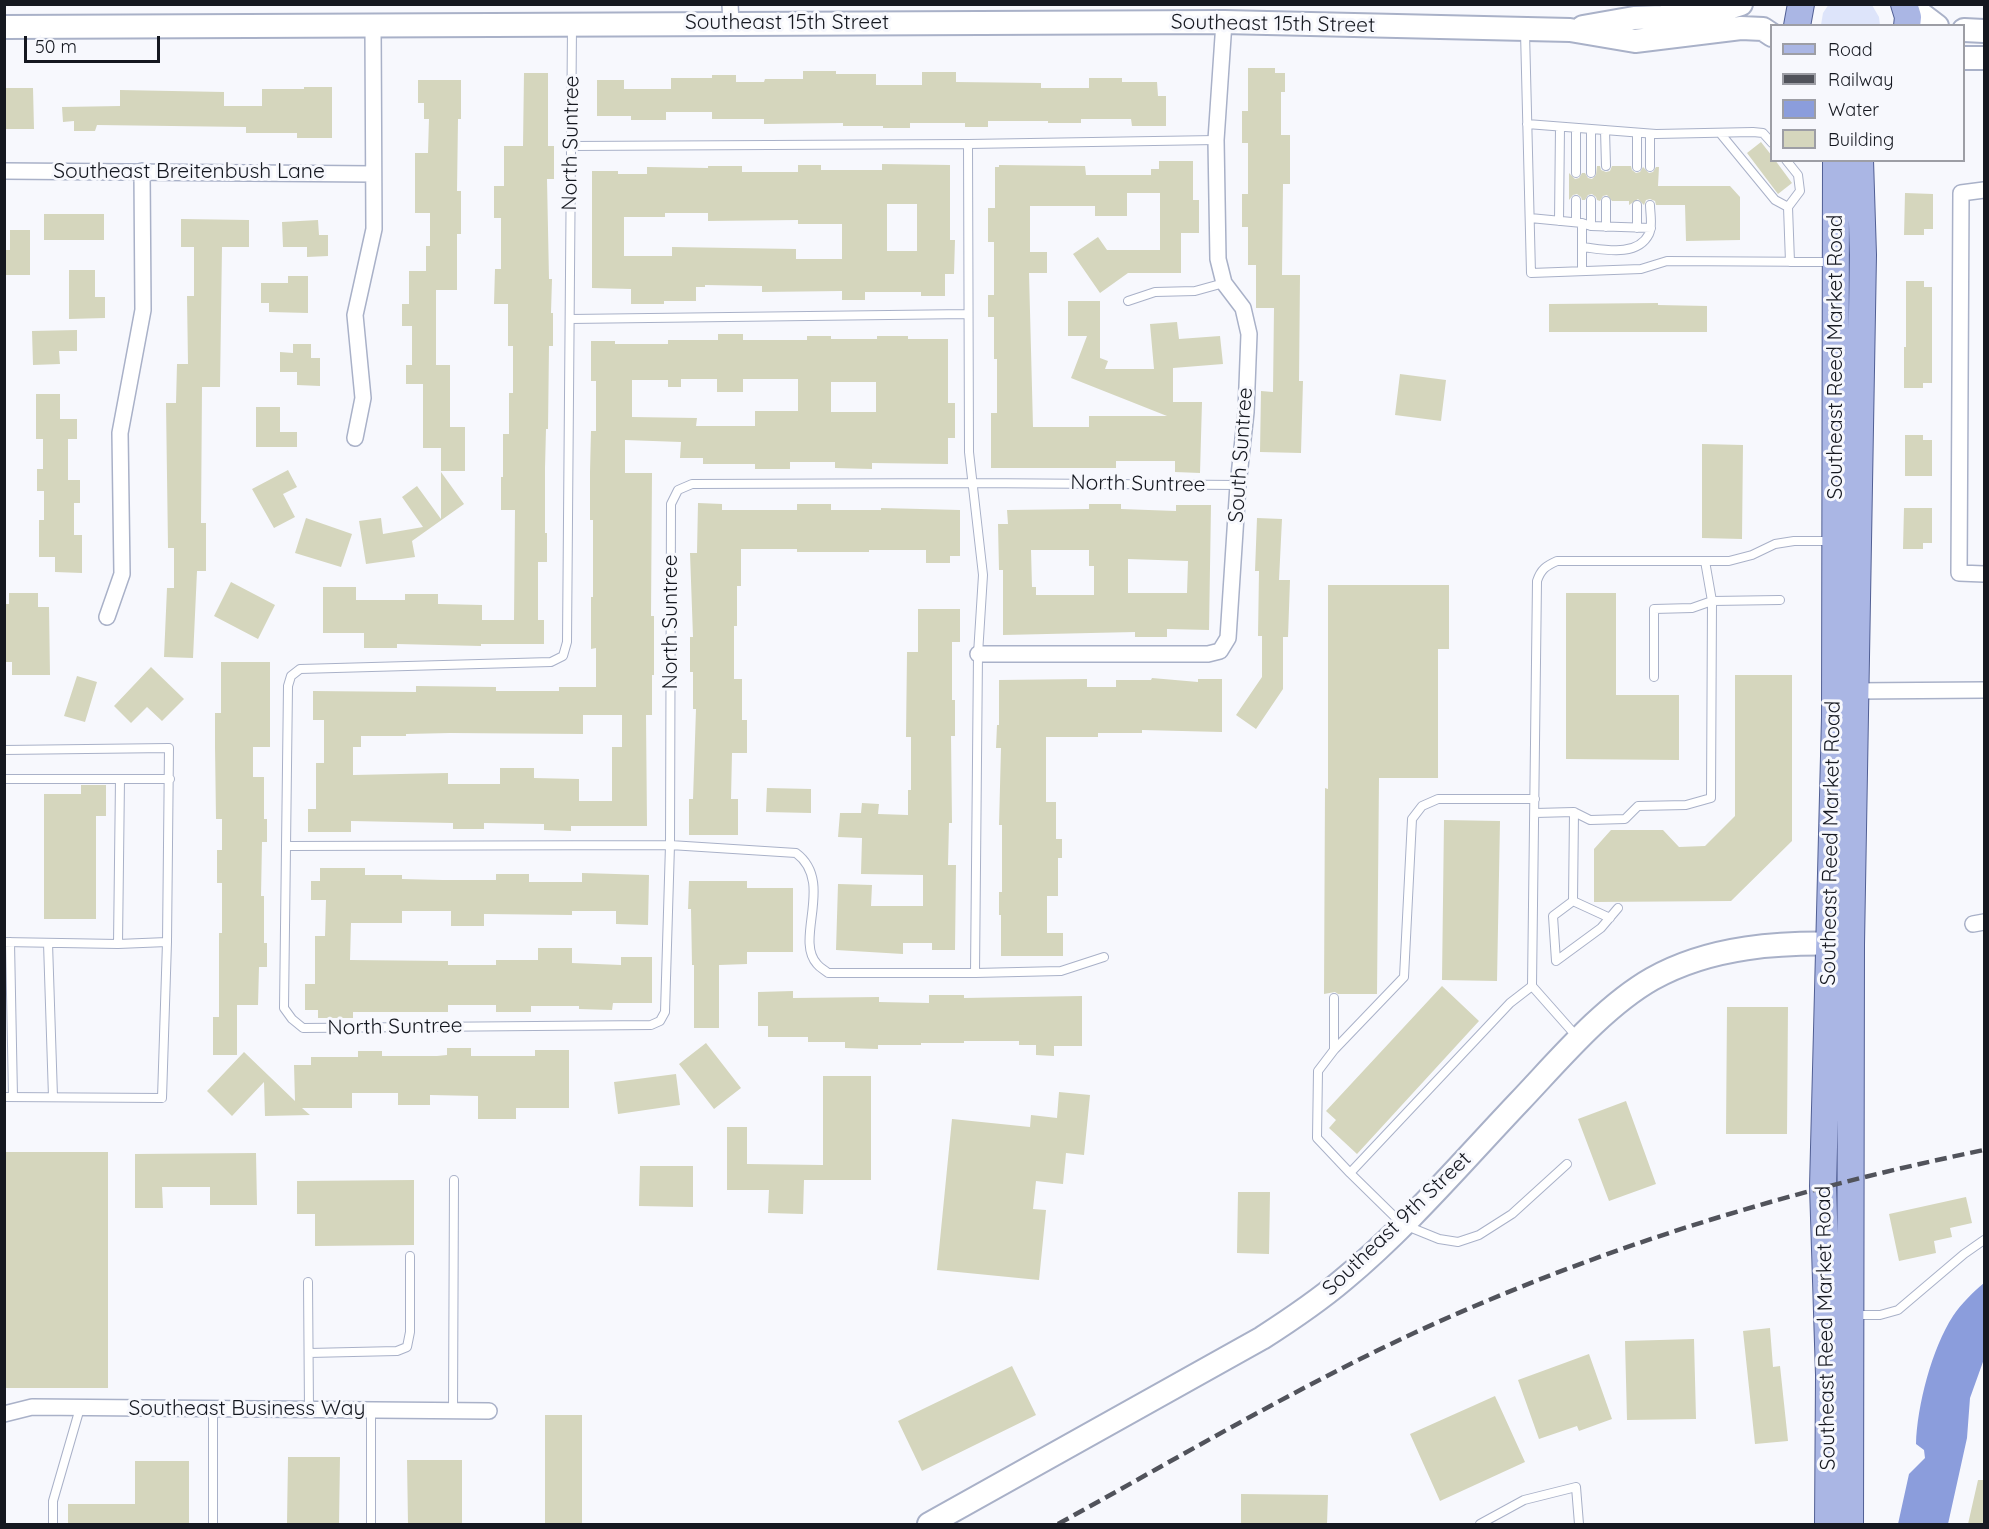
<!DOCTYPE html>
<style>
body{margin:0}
#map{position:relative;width:1989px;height:1529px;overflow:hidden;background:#f7f8fd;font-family:Quicksand,sans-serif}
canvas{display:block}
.frame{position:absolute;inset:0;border:6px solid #151820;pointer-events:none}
.legend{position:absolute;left:1770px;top:24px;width:195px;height:138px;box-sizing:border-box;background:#f7f8fd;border:2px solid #9d9ea5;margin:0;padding:8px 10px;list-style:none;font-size:18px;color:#151820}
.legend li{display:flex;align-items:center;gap:12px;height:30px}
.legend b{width:30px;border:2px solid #9d9ea5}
.scale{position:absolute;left:24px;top:36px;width:136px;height:27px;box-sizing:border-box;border:3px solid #151820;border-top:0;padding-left:8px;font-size:18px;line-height:21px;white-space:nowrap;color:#151820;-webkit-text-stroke:4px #f7f8fd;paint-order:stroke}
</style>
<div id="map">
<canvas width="1989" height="1529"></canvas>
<div class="frame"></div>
<ul class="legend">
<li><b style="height:8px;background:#aab6e4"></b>Road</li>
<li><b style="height:8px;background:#51535b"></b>Railway</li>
<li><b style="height:16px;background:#8b9ddc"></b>Water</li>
<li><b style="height:16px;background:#d5d6bd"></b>Building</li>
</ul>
<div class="scale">50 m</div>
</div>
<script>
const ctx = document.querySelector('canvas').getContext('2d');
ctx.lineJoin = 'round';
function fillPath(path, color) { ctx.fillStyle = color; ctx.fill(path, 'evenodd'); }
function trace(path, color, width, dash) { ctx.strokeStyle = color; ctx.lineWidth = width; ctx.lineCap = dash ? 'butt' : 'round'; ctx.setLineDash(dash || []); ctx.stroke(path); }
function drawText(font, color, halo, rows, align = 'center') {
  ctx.font = font + ' Quicksand,sans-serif'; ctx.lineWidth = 6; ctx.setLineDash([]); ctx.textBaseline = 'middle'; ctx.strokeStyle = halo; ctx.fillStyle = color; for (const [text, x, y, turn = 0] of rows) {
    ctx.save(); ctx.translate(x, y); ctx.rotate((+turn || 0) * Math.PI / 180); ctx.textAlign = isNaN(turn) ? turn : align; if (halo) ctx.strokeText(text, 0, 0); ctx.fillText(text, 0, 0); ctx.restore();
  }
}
fillPath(new Path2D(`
 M1829,4L1872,5L1879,17L1880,25H1821L1823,13Z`), '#dde4fa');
fillPath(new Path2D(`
 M1984,1283V1359L1970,1398L1967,1438L1948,1524H1898L1909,1474L1925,1458L1924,1450L1916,1444C1917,1406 1932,1348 1953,1316C1961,1304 1973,1292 1984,1283Z`), '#8b9ddc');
fillPath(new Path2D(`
 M1248,68H1275V73H1285V92H1281V135H1290V184H1283L1282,275H1300L1299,381H1303L1301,453L1260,452L1261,391L1273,392L1274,308H1256V265H1248V227H1242V194H1248V143H1242V111H1248Z
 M803,71H836V74H876V85H922V72H956V82L1041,83V88H1089V78H1122V82H1157L1158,96H1166V126H1132L1131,119H1081V123H1048V121H988V127H965V123H910V128H883V126H843V123L764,124V119H712V112H666V120H631V116H597V80H624V89H671V78H712V75H736V82H764L765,79H803Z
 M524,73H548V146H554V179H547L549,279H552L551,313H553V346H549L548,429H546L545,468V533H547V562H538V620H544V644H481V646L397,644V648H364V633H323V587H356V600H405V594H438V604L482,605V620H514L515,510H501V477H503V434H509V393H513V346H508V304H494L495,269H501V218H494V186H504V146H523Z
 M418,80H461V119H458L457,191H461V234H457V290H436V365H450V427H465V471H441V448H423V384H406V365H412V326H402V304H409V271H426V246H430V213H415V153H428L429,119H424V103H418Z
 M304,87H332V138H297V133H246V127L97,125L95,131H74V121L63,122L62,107L120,106V90L224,92V106H262V89H304Z
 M4,88H33L34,129H5Z
 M1761,142L1772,156V160H1775L1792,183L1778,194L1747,153Z
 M1159,161H1193V200H1199V233H1181V273H1128L1100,293L1073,254L1098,237L1107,250H1160V193H1127V216H1095V206H1030V252H1047V273H1029L1033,427H1089V416H1167L1071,378L1087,336H1068V301H1100V358L1108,361L1105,369H1154L1150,324L1177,322L1179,339L1220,336L1223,364L1173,368V402H1202L1200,473L1175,472V461H1116V468H991V413H997V359H994V317H988V295H994V242H988V208H995V167H999V165L1085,166L1086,175H1151V169H1159Z
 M882,164L950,165V240H955L954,274H945V296H921V292H865V300H842V291L762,292V286L705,285V287H696V301H664V304H631V289L592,288V171H618V174H647V167L708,168V166H742V172H798V165H821V170H882ZM887,204H917V251H887ZM665,213H708V221L798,220V224H842V259H796V249L672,247V256H624V217H665Z
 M1597,166H1600L1601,170L1606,172L1610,171L1612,166H1631L1632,170L1636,173L1640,172L1643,167L1649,173L1653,172L1656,167H1659L1658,186H1730L1740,197V240L1686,241L1685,205H1656L1655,201L1650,199L1646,200L1644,205L1638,199L1629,205V201H1612L1607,195L1603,196L1600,201L1597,200L1596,197L1592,194L1588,195L1585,200H1582L1581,197L1577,194L1573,195L1569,200V173L1575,179L1579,178L1582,173H1585L1588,178L1592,179L1596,175Z
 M1905,193L1933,194V229H1924V235H1904Z
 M44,214H104V240H44Z
 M181,219L249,220V247H222L220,387H202L201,523H206V571H197L193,658L164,657L167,588H174V548H168L166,403H176L177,364H188L187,296H194V247H181Z
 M318,220L319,235H328V256L307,257V247H283L282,222Z
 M10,230H30V275H4V250H10Z
 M69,270H95V297H105V318L69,319Z
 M288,276H308V313L269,312V303H261V283H288Z
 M1906,281H1924V287H1932V383H1923V388H1904V347H1906Z
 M1658,303V305L1707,306V332H1549V304Z
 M77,330V351H59L60,364L33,365L32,331Z
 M718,334H743V340H807V336H831V339H877V336H908V339H948V403H955V438H948V464L872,463V469L835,468V462H790V469H755V464H703V458H680L681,442L625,440V473H652L651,616H654V675H652V715H646L647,826H571V831L544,830V824L484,823V829H453V823L351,821V832H308V809H316V763H324V720H313V691L416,692V686L496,687V691H559V687H596V648L591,649V597H593V520H590V472L591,431H596V381H591V341H615V344H668V340H718ZM681,379H717V392H743V379H798V411H755V426H696L697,418L632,417V380H668V387H681ZM831,382H876V412H831ZM583,715H622V747H612V801H579V779L534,778V768H500V784H448V773L353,775V747H361V736H406V734L450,733L583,734Z
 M293,344H311V358H320V386L297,385V372H280V352L293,353Z
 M1400,374L1446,380L1441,421L1395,415Z
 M36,394H60V419H77V439H68V480H80V503H74V535H82V573L55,572V557H39V520H44V491H37V469H43V439H36Z
 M256,407H280V432H297V447H256Z
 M1905,435H1923V440H1932V476H1905Z
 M1702,444L1743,445L1742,539L1702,538Z
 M288,470L297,487L283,494L295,517L274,528L252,489Z
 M441,472L464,504L412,541L415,557L366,564L359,521L381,518L383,534L423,527L402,497L417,486L441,519Z
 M698,503L722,504V510H797V504H831V510H881V508L960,510V556H950V563H926V550H869V552H797V549H741V586H737V626H734V679H742V720H747V753H732L731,799H738V835H689V799H693L696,709H693V672H690V637H693L690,553H697Z
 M1089,504H1121V509L1176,511V505H1211L1209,630L1167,629V637H1135V632L1003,635V570H999L998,524H1008L1007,510L1089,509ZM1031,550H1089V566H1094V595H1036V587H1032ZM1128,559L1188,561L1187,593H1128Z
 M1904,508H1932V543H1923V549H1903Z
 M306,518L352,534L341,567L295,553Z
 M1257,518L1282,519L1279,580H1290L1288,637H1283V689L1256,729L1236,715L1262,677V636H1258L1259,571H1255Z
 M231,582L275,605L258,639L214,616Z
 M1328,585H1449V649H1438V778H1379L1377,994H1338L1335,992L1324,994L1325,788L1328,789Z
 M9,593H38V607H49L50,675H12V662H4V604H9Z
 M1566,593H1616V695H1679V760L1566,759Z
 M918,609H960V642H952V700H955V736H951L952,823H949L948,865H956L955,950H932V943H903V954L836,950L838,884L872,885L871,906H923V875L861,874L862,838L838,837L840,813H861L862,803L879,804L878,814L908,815V790H911V737H906L907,652H918Z
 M221,662H270V747H253V777H264V819H267V842H262L261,896H264V943H267V967H259L258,1005H237V1055H213V1017H219V933H222V883H217V850H222V819H216L215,747V713H221Z
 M151,667L184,699L162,721L147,707L131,723L114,706Z
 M1735,675H1792V841L1731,901L1594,902V849L1611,830H1663L1679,847L1705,846L1735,816Z
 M77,676L97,682L85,722L64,716Z
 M1152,678L1198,682V679H1222V732L1142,730V733H1098V737H1046V802H1056V839H1062V858H1058V896H1047V933H1063V956H1001V915H999V892H1002V825H999L1001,748H996L997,725H999V680L1087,679V687H1116V680H1151Z
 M81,785H106V816H96V919H44V794H81Z
 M767,788L811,789V813L766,812Z
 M1444,820L1500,821L1497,981L1442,980Z
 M320,868H365V875H402V879L443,880H496V874H529V882H582V873L649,875L648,925L616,924V911H572V915L484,914V926H451V911H402V923H351L350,960L448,961V965H496V960H538V948H572V963L621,965V957H652V1003H613L612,1010L579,1009V1006H531V1012H496V1005H448V1012H353V1018H318V1010H305V984H315V936H325L326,900H311V881H320Z
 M689,881H747V888H793V952H747V964L719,965V1028H694V965H692L691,909H688Z
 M1442,986L1479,1021L1357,1154L1329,1128L1336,1120L1326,1111Z
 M793,991V998L879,997V1002L929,1003V995H964V998L1082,996V1046H1054V1056L1036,1055V1045H1019V1041H964V1043H921V1045H878V1049L845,1048V1042H808V1037H768V1026H758V992Z
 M1727,1007H1788L1787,1134H1726Z
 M706,1043L741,1088L714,1109L679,1064Z
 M447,1048H471V1056H535V1050H569V1108H516V1119H478V1096L430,1095V1105H398V1093H352V1108H302L310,1115L265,1116L264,1082L232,1116L207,1091L244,1052L295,1101L294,1065H311V1057H358V1051H382V1056H437L447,1055Z
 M676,1074L680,1105L618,1114L614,1082Z
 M823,1076H871V1180H804L803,1214L768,1213L769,1190H727V1127H747V1164L823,1165Z
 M1059,1092L1090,1095L1084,1155L1066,1153L1063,1184L1036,1181L1033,1209L1046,1210L1039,1280L937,1270L952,1119L1030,1127L1031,1115L1057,1118Z
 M1626,1101L1656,1184L1609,1201L1578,1119Z
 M4,1152H108V1388H4Z
 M256,1153L257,1205H210V1187H162L163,1208H135V1154Z
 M640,1166H693V1207L639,1206Z
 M414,1180V1245L315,1246V1214H297V1181Z
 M1238,1192H1270L1269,1254L1237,1253Z
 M1966,1197L1972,1223L1950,1228L1952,1237L1934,1241L1936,1253L1899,1261L1889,1214Z
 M1770,1328L1773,1367L1780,1366L1788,1441L1755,1444L1743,1331Z
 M1694,1339L1696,1419L1627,1420L1625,1341Z
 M1589,1354L1612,1419L1579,1431L1577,1426L1539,1439L1518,1380Z
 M1012,1366L1036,1415L922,1471L898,1421Z
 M1495,1396L1525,1462L1440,1501L1410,1434Z
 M545,1415H582V1524H545Z
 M288,1457H340L339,1524H287Z
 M407,1460H462V1524H408Z
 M135,1461H189V1524H68V1504H135Z
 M1978,1480H1984V1524H1968Z
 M1241,1494L1328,1495L1327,1524H1241Z`), '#d5d6bd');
const lane = new Path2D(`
 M572,26L567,642L563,656L551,662L300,669L291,676L288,686L284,1008L292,1019L303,1028L651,1025L660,1021L665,1012L670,845L671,504L678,490L692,484L973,483L1238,485
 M1525,32L1531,273L1641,269L1667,261L1832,262
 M1527,124L1656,134L1753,132L1763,133L1772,143
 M1591,129V173
 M1605,130L1606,166
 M1637,133V167
 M1720,133L1775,200L1788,207
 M1650,134V167
 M968,144L969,452L983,575L978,654L975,973
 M571,146L968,144L1216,140
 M1786,160L1798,175L1800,191L1788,207L1790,262
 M1576,173V128
 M1576,200V222
 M1591,200V226
 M1606,201V227
 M1530,218L1582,223L1591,226L1651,228
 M1559,221L1560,127
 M1637,228V205
 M1582,247C1602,249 1637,258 1649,234C1653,226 1650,213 1650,205
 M1582,271V223
 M1128,301L1155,292L1195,291L1224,283
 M570,319L968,314
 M1705,561L1712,601L1780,600
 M4,750L169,748L167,942L118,944L4,942
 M4,779H170
 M1535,813L1574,812
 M287,846L670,845L796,853C835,882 794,939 817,964C820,968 825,970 828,973H975L1061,971L1104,957
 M1573,901L1610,918
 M1618,908L1601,928L1556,961L1553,916L1573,901L1574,812L1590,820L1625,819L1638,806L1686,805L1711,798L1712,601L1692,608L1654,609V677
 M10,942L13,1097
 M48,943L53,1097
 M118,944L120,779
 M1532,986L1510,1003L1350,1173L1402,1224L1439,1239L1458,1242L1479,1235L1512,1214L1567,1164
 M1334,998V1050
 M1578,1038L1532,986L1537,581C1541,569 1546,566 1557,561H1729L1752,555L1775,544L1794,541H1832
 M4,1097L162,1098L167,942
 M1350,1173L1317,1138L1318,1071L1334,1050L1404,977L1412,819L1422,806L1438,799H1535
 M308,1282L309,1410
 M1856,1315H1880L1898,1310L1964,1254L1984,1240
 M309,1353L397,1351L407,1347L410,1332V1256
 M213,1410V1524
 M371,1410V1524
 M453,1411L454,1180
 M53,1524V1501L80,1408
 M1480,1524L1524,1500L1576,1487L1579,1524`);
const street = new Path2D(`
 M730,4L731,23
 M4,171L373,174
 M1984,190L1961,193L1959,573L1984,574
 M355,438L363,398L355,315L374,229L373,27
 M107,617L122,574L120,433L143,310L142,171
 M978,654H1208L1220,651L1228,638L1238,485L1246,412L1249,334L1243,308L1224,283L1218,259L1216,140L1224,22
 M1855,691L1984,690
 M1973,924L1984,922
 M4,1414L32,1407L489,1411`);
const secondary = new Path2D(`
 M1908,4L1937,26
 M4,27L1224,22L1570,30L1635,41L1741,28L1763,29L1772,35
 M1583,27L1634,18L1662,17L1722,10L1741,4
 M1964,30L1984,31
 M1964,58H1984
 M929,1524L1262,1338C1290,1320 1317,1302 1343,1280C1405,1229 1463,1161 1519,1102C1558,1061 1603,1007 1652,979C1711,946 1780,942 1846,944`);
const primary = new Path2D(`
 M1904,4L1908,17L1907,26
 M1797,26L1801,4
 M1828,1524L1829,1375L1823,1186L1835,717L1836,160
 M1850,1524L1851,944L1863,255L1860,160`);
trace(lane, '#a9b1c8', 10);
trace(street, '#a9b1c8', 18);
trace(secondary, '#a9b1c8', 26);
trace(primary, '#515f94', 28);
trace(lane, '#fff', 8);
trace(street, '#fff', 15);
trace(secondary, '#fff', 22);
trace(primary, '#aab6e4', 26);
trace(new Path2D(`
 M1058,1524C1176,1459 1292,1390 1414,1333C1598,1248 1786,1191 1984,1150`), '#51535b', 4.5, [12, 6]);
drawText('21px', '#151820', '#f7f8fd', [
 ["Southeast 15th Street",787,23],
 ["Southeast 15th Street",1273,24,1],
 ["North Suntree",571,143,-89],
 ["Southeast Breitenbush Lane",189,172],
 ["Southeast Reed Market Road",1836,357,-90],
 ["South Suntree",1241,455,-86],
 ["North Suntree",1138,484,1],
 ["North Suntree",671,622,-90],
 ["Southeast Reed Market Road",1831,843,-89],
 ["North Suntree",395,1027,-1],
 ["Southeast 9th Street",1397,1224,-44],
 ["Southeast Reed Market Road",1826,1328,-91],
 ["Southeast Business Way",247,1409]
]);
</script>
